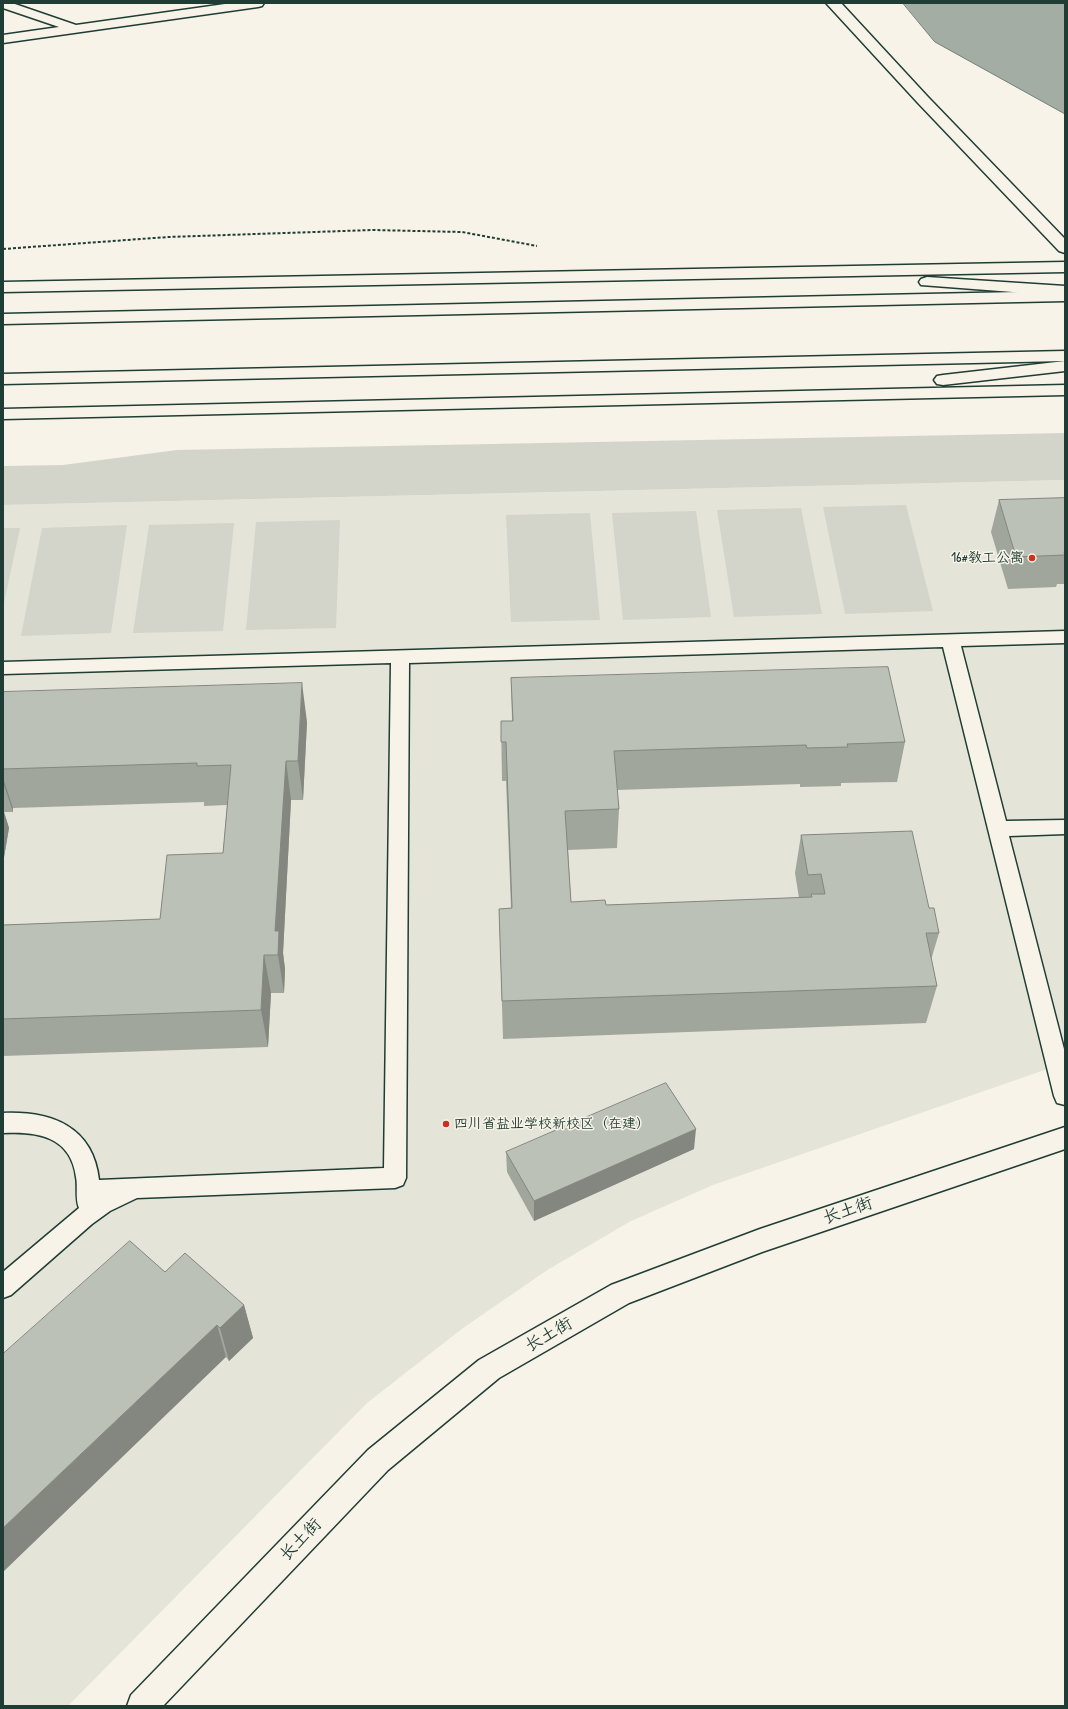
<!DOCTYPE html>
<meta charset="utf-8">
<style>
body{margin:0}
#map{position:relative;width:1068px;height:1709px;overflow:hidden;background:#f7f3e8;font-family:"Patrick Hand",sans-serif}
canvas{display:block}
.frame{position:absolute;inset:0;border:4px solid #1f3d34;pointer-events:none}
</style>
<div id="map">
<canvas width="1068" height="1709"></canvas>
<div class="frame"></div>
</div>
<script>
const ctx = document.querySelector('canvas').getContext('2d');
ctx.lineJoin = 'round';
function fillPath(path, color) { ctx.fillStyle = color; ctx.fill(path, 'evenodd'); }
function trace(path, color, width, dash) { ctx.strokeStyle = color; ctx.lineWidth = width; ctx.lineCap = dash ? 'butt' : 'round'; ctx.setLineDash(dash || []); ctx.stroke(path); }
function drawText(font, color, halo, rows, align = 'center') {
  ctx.font = font + ' "Patrick Hand","LXGW WenKai TC",sans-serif'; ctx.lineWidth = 3; ctx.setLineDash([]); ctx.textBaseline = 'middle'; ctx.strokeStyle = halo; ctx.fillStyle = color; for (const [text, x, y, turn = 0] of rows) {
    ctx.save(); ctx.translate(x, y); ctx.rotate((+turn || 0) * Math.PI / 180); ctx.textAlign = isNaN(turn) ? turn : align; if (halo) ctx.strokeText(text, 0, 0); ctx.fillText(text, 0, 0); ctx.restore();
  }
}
fillPath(new Path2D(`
 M1065,480V1063L713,1185L631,1221L549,1269L463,1328L367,1403L68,1706H3V505Z`), '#e5e4d9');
fillPath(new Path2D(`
 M1065,433V480L3,505V466L63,465L177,450Z
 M906,505L933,611L845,614L823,507Z
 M801,508L822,614L734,617L717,510Z
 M696,511L711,617L623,620L612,513Z
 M590,513L600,620L511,622L506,515Z
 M340,520L336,628L246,630L256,522Z
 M234,523L223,631L133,633L149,525Z
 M127,525L111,633L21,636L42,528Z
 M3,528H20L3,608Z`), '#d3d5ca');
const water = new Path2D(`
 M903,3H1065V114L935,42Z`);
fillPath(water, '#a4ada3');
trace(water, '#6f8077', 1);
const service = new Path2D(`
 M3,3H12L76,25L232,3H264L262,6L258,7L3,43V35L59,27L3,8Z
 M1065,631V643L961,646L1006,821L1065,820V834L1009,836L1065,1053V1105L1057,1103L1054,1096L943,647L409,663L406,1178L403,1185L395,1188L137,1198L110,1211L92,1224L11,1295L3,1298V1272L79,1208C75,1199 78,1187 76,1177C71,1137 38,1131 3,1133V1113C51,1111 93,1126 99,1180L384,1168L391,663L3,674V662Z`);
const minor = new Path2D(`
 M826,3H841L928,97L1065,239V253L1059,251L918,103Z`);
const tertiary = new Path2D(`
 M1065,262V272L3,292V282Z
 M927,277L1065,286V296L921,285L919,282L921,279Z
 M1065,361V371L943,385L937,384L934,380L937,376L943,375Z
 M1065,385V395L3,419V409Z
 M1065,1127V1149L762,1252L629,1303L499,1378L388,1470L163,1706H127L131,1695L368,1450L479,1360L611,1285L760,1229Z`);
const trunk = new Path2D(`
 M1065,291V301L3,324V314Z
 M1065,351V361L3,384V374Z`);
trace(service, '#1f3d34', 3);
trace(minor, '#1f3d34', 3);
trace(tertiary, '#1f3d34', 3);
trace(trunk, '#1f3d34', 3);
trace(new Path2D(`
 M3,249L168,237L373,230L462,232L537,246`), '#1f3d34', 2, [3, 2]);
fillPath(service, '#f7f3e8');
fillPath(minor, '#f7f3e8');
fillPath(tertiary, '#f7f3e8');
fillPath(trunk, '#f7f3e8');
fillPath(new Path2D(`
 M1065,498V584H1057L1056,587L1008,589L991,532L999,500Z
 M511,678L905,742L897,782L841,783V786L800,787V784L617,790L619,809L617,848L568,850L571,902L606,905L799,898L795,873L801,835L929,908L939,933L931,960L937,986L926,1023L503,1039L499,909L511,908L506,781H502L501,721H512Z
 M3,692L307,722L303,800H291L283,953L285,969L284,993H271L268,1047L3,1056V925L160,919L223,853L227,805L204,806V802L13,808V812H4L9,828L3,863Z
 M694,1149L534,1221L507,1172L506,1152Z
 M165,1272L244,1305L253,1338L229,1361Z`), '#a1a69d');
fillPath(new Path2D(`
 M302,683L307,722L303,800L298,761Z
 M286,761L291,800L283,953L285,969L284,993L278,955L275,931Z
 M3,778L13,808V812L3,782Z
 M3,809L9,828L3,863Z
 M264,955L271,993L268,1047L261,1010Z
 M696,1129L694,1149L534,1221V1201Z
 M244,1305L253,1338L229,1361L220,1328Z
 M217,1325L226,1357L3,1572V1528Z`), '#83877f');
const building = new Path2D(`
 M1065,498V552H1064L1065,555L1016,557L999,500Z
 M888,667L905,742L847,744L848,747L807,748L806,745L614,751L619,809L565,811L571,902L605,900L606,905L812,897L811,894H825L821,874L808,875L801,835L912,831L929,908H934L939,933H926L937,986L502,1001L499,909L512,908L506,742H501V721H513L511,678Z
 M302,683L298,761H286L275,931H279L278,955H264L261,1010L3,1019V925L160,919L167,855L223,853L231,765L197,766V763L3,769V692Z
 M666,1083L696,1129L534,1201L506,1152Z
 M130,1241L165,1272L185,1253L244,1305L220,1328L217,1325L3,1528V1354Z`);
fillPath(building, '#bbc1b6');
trace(building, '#83877f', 1);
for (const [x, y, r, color] of [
 [1032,558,4,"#c8321e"],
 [446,1124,4,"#c8321e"]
]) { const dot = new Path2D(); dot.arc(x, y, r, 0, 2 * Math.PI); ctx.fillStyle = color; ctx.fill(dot); trace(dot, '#f7f3e8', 1.5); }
drawText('14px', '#1f3d34', '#f7f3e8', [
 ["16#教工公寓",1024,558],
 ["四川省盐业学校新校区（在建）",454,1124,"left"]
], 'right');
drawText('17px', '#1f3d34', '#f7f3e8', [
 ["长土街",848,1211,-19],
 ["长土街",549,1335,-30],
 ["长土街",301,1540,-46]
]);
</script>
